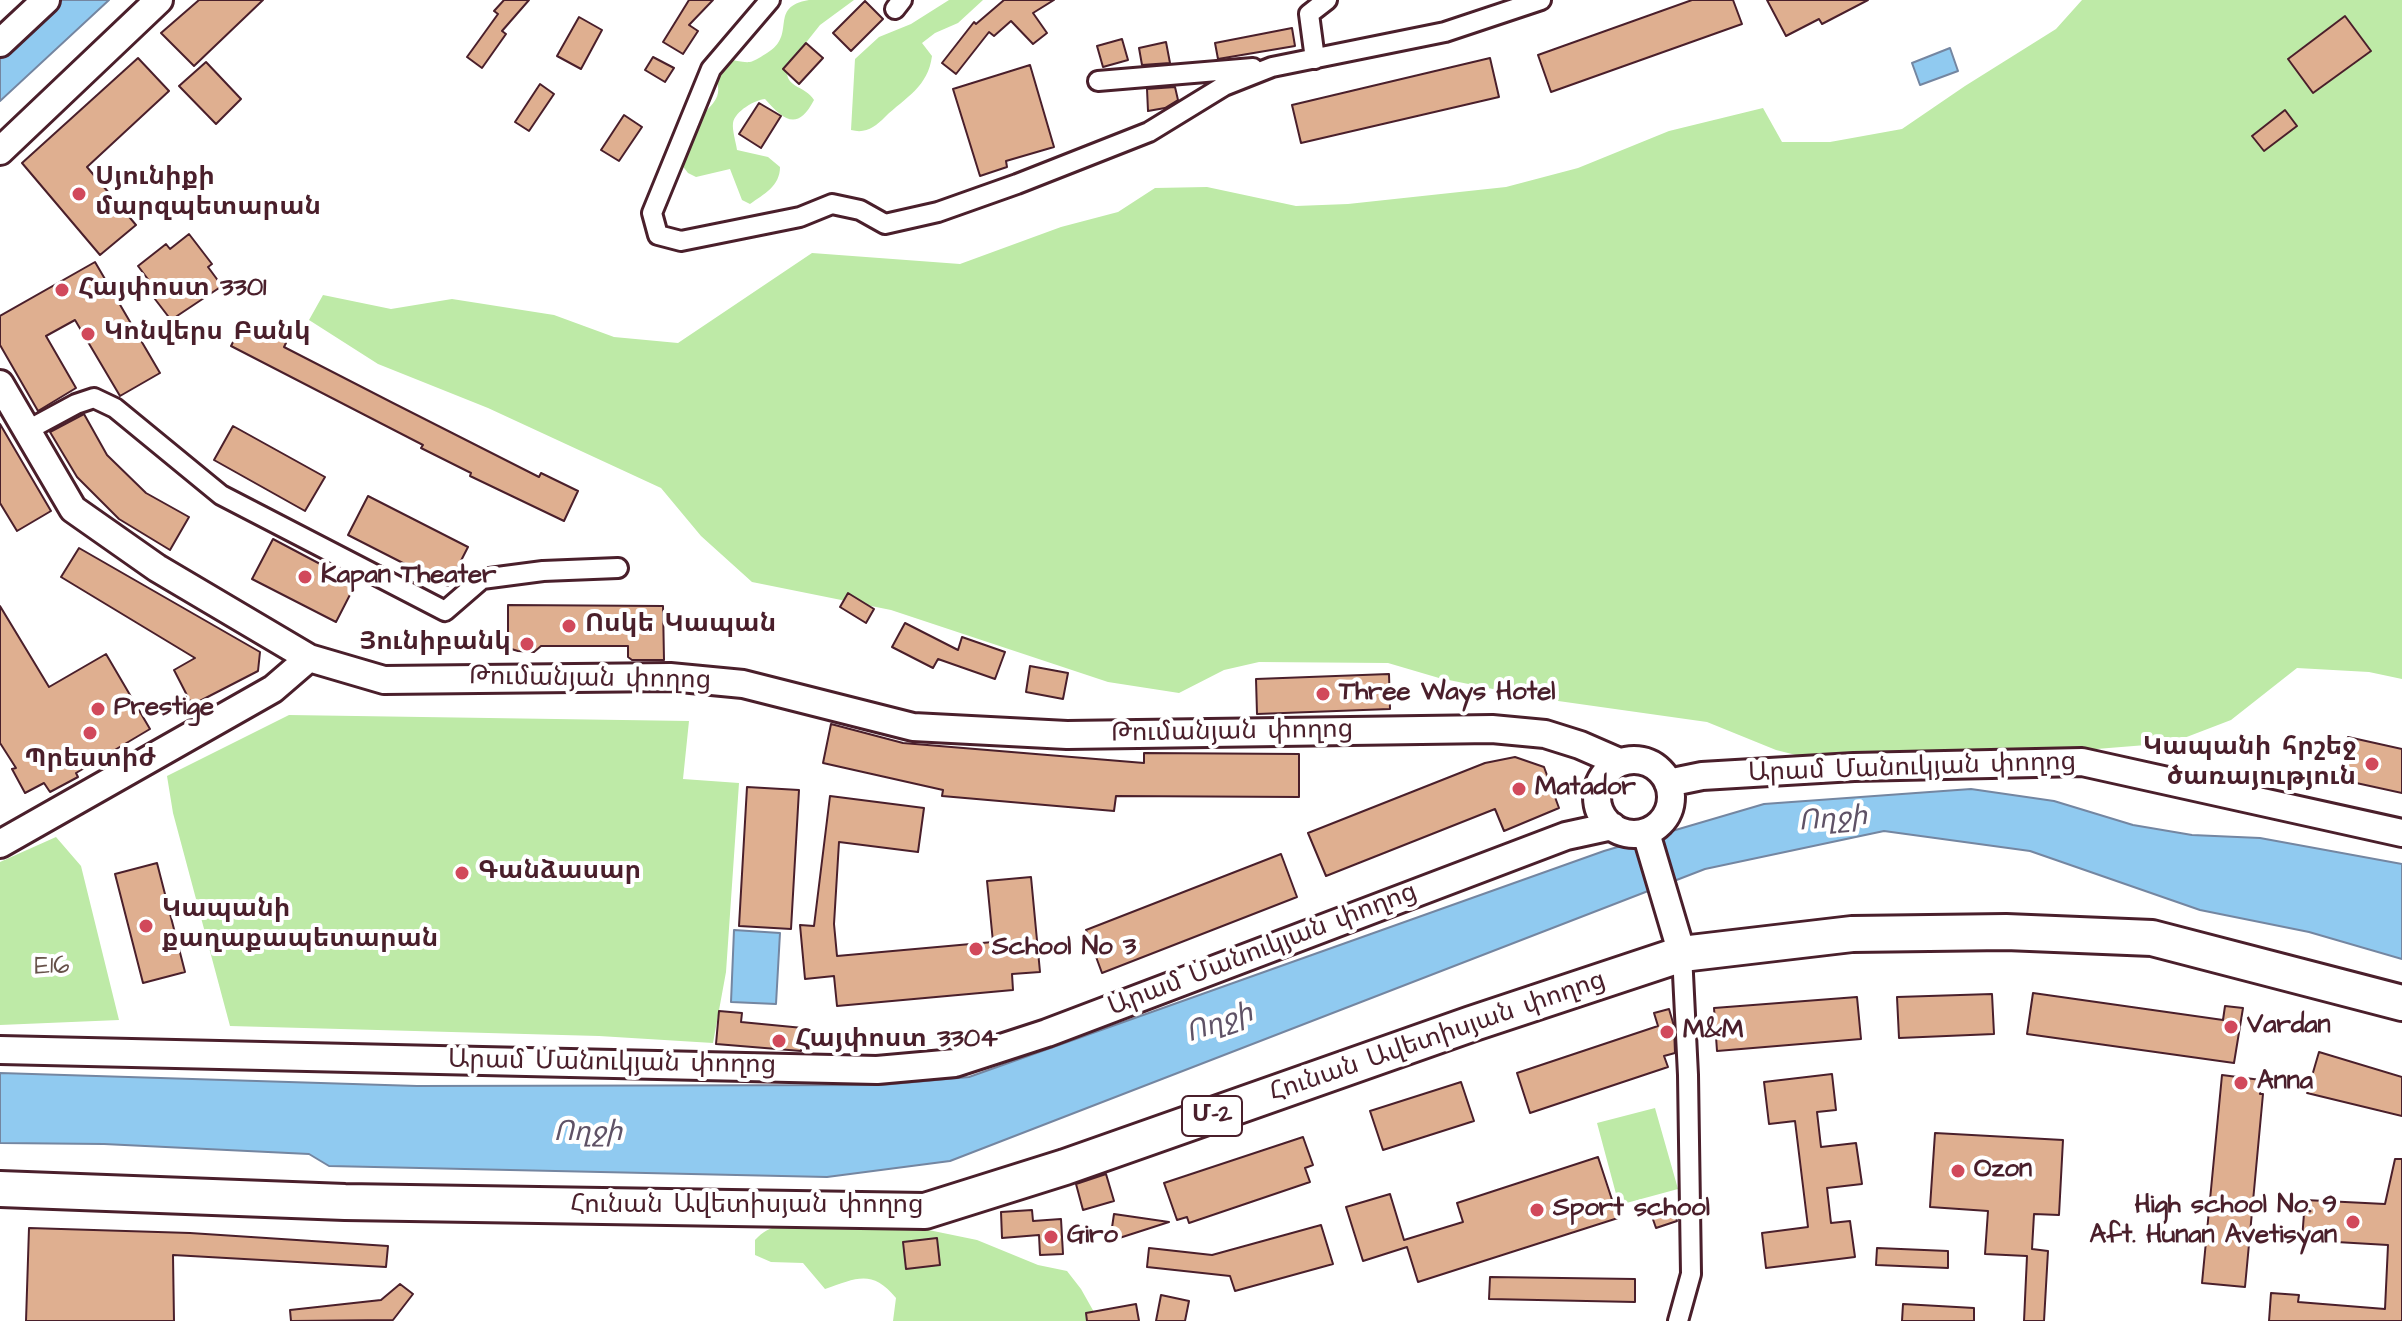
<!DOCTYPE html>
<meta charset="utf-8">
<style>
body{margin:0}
canvas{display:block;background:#fff}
</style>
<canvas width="2402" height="1321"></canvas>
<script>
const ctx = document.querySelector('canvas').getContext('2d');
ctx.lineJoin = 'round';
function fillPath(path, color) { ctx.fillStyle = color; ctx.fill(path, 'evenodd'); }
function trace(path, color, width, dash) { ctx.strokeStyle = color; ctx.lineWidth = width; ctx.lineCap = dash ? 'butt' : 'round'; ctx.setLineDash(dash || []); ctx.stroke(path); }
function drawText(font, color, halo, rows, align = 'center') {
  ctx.font = font + ' "Architects Daughter","Noto Sans Armenian",sans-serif'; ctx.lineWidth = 8; ctx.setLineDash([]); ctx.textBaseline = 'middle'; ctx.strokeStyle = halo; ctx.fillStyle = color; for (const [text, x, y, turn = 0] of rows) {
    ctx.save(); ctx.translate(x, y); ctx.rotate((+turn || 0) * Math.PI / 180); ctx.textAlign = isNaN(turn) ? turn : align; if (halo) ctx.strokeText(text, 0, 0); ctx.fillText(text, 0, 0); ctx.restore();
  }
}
fillPath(new Path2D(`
 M809,0H854L820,25L789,64C780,88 806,85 814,100C798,131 784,121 765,99C755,100 735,111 733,123C732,130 736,143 737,150L768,157L780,167C780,186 764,194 750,204L742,200L730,169L696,177L688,173L678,160C684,148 689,135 696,124C705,107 725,102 716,79L724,60C733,59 742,63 750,62C755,61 762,56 767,53C798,35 767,7 809,0Z
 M949,0H983L958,23L935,33L922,43L932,56C928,87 906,97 885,117C875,127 866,134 851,130L855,59L879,37L911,24Z
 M2082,0H2402V679L2369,672L2297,668L2231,720L2171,743L1997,757L1824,762L1776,750L1707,722L1537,698L1439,678L1388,663L1259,662L1224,670L1179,693L1108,682L891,610L752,582L701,536L661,488L488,408L378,364L309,320L323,295L391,309L452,299L554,315L614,337L678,343L812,253L960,264L1061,227L1118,212L1155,188L1207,187L1296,206L1348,204L1506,187L1578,168L1669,131L1763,108L1782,142H1830L1902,129L1965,86L2056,29Z
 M289,715L689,721L683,779L739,783L726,972L713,1043L599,1036L230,1026L173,813L167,776Z
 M56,837L81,866L119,1020L0,1025V862Z
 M1655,1108L1678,1189L1619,1205L1597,1123Z
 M843,1222L874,1229L909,1226L977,1240L1038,1265L1067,1271L1081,1289L1099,1321H893L896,1298C872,1269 857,1278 825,1289L803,1263L771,1262L755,1255V1240C777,1216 813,1223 843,1222Z`), '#beeaa7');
const water = new Path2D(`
 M62,0H109L0,101V59Z
 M1950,48L1958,71L1920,85L1912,63Z
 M1971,789L2054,801L2133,825L2192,835L2260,838L2402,864V959L2309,932L2200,910L2030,851L1884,831L1705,869L950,1161L827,1177L329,1166L309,1154L104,1144L0,1143V1073L417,1086L881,1085L969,1077L1604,851L1764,804Z
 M734,930L780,933L776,1004L731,1002Z`);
fillPath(water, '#90caf0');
trace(water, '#7486a1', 2);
const building = new Path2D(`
 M199,0H263L194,66L161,33Z
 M504,0H529L502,31L506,34L482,68L467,57L498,14L494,11Z
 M689,0H713L689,25L698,31L683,54L663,42Z
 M1004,0H1054L1033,13L1047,33L1033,44L1011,21L994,36L989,32L956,74L942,63L974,22L976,24Z
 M1692,0H1733L1742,24L1551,92L1538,55Z
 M1767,0H1868L1822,24L1819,19L1786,36Z
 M865,1L883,19L851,51L833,33Z
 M2345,16L2371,51L2313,93L2288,59Z
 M579,17L602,30L581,69L557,56Z
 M1292,28L1295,46L1218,59L1215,43Z
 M1122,39L1128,60L1103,67L1097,46Z
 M1166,42L1170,63L1142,65L1139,48Z
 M806,43L823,58L799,84L783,69Z
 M653,57L674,68L665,82L645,70Z
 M138,58L169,91L87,167L136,225L100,255L22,163Z
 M1490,58L1499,97L1301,143L1292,105Z
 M206,62L241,99L216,124L179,86Z
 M1030,65L1054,147L1006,161L1007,167L980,176L953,89Z
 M540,84L554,94L529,131L515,122Z
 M1175,87L1178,100L1165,108L1148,111L1147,89Z
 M759,103L781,116L761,148L739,134Z
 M2285,110L2297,126L2264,151L2252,136Z
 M624,115L642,127L619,161L601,150Z
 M189,234L212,264L208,267L222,286L171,320L148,290L153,286L138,266L166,244L170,249Z
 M95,262L160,373L120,396L75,320L46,336L76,388L38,411L0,345V316Z
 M244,321L286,343L284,347L393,403L539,477L541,473L578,491L564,521L470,476L471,473L421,448L423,445L231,346Z
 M84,414L107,455L146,493L189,517L170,550L119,519L77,477L50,432Z
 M0,424L51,511L17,531L0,503Z
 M233,426L325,477L305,511L214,460Z
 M368,496L468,547L448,586L348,535Z
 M273,539L356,583L336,622L252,579Z
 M79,548L260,652L258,671L192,705L174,670L195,658L61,577Z
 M848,593L874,609L866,623L840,607Z
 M508,605L663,606L664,660H632L628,657V646H541L534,652L518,651L508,648Z
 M0,606L49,687L106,654L150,729L76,773L78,777L50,792L44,783L25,793L12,769L16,768L0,743Z
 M905,623L958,650L962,637L1005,652L995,679L938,659L933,668L892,647Z
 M1030,666L1068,673L1063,699L1026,692Z
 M1389,674L1390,709L1257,714L1256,679Z
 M831,724L903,743L1144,763V753L1299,754V797L1116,796L1114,811L942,796L943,790L823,763Z
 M2348,737L2402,749V793L2338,779Z
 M1515,757L1544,767L1559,808L1504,831L1495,809L1326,876L1308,833L1485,763Z
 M747,787L799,790L791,929L739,926Z
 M830,796L924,808L918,852L839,842L834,924L837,956L993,942L987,881L1031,877L1040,972L1012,974L1013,990L837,1006L834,976L805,979L800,925L814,926Z
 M1281,854L1297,897L1102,973L1086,930Z
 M157,863L185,972L143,983L115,874Z
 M2033,993L2223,1020L2225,1006L2243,1008L2234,1063L2027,1034Z
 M1992,994L1994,1034L1899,1038L1897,997Z
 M1857,997L1861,1039L1717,1051L1714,1008Z
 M1669,1009L1674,1026L1675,1053L1664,1056L1668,1067L1530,1113L1517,1073L1658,1026L1654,1013Z
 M719,1011L742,1013L741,1022L803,1028L801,1051L716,1044Z
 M2319,1052L2402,1077V1116L2307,1093Z
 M1832,1074L1836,1110L1817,1112L1821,1147L1856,1143L1862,1184L1827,1188L1831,1223L1850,1221L1855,1257L1766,1268L1762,1233L1808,1227L1795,1121L1769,1124L1764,1082Z
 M2222,1075L2261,1080L2260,1094H2263L2245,1287L2202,1283Z
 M1461,1082L1474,1121L1383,1150L1370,1111Z
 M1935,1133L2063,1140L2059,1215L2034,1214L2032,1249L2048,1251L2044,1321H2024L2027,1256L1985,1254L1988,1211L1930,1207Z
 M1303,1137L1313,1165L1305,1168L1310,1182L1189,1223L1187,1217L1177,1220L1164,1183Z
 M1598,1157L1618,1218L1418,1282L1407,1247L1363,1261L1346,1207L1390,1194L1404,1240L1463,1222L1457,1203Z
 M2395,1159H2402V1321H2269L2271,1293L2299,1295L2298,1302L2385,1309L2388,1245L2302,1240L2305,1200L2385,1204Z
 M1106,1174L1114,1201L1083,1210L1076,1184Z
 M1670,1201L1677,1221L1656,1228L1649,1208Z
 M1032,1210L1033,1221L1061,1219L1063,1254L1040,1255L1039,1235L1002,1238L1001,1212Z
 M1114,1214L1169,1222L1110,1241Z
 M1321,1225L1333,1264L1235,1291L1230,1276L1147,1267L1149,1248L1212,1255Z
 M29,1228L190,1233L388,1246L386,1267L173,1255L174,1321H26Z
 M937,1238L940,1265L906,1269L903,1242Z
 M1877,1248L1948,1251V1268L1876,1265Z
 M1490,1277L1635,1279V1302L1489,1299Z
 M400,1284L413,1294L393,1320L291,1321L290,1310L381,1300Z
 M1161,1295L1189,1301L1185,1321H1156Z
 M1136,1304L1139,1321H1087L1086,1313Z
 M1903,1304L1974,1308V1321H1902Z`);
fillPath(building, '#dfaf90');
trace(building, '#4a1f2b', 2);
const street = new Path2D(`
 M770,0L711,69L652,213L658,235L681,241L800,217L832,204L860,210L885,224L938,212L1017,184L1149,132L1224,86L1272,67L1445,32L1541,0
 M895,9L902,0
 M1315,59L1309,14L1327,0
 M1098,81L1253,68
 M26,431L76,404L94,398L115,408L221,495L445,611L482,579L543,571L618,568
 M1678,1321L1691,1274L1688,1075L1682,954`);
const secondary = new Path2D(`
 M0,43L46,0
 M0,151L159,0
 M0,384L73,509L157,568L309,658L384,680L670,677L743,684L913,727L1067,735L1492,729L1545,734L1580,745L1619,762
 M1597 797a37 37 0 1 1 74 0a37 37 0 1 1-74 0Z
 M1668,783L1702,776L1854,767L2082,762L2402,833
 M1646,833L1682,954
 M0,844L273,689L309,658
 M0,1050L877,1070L955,1063L1047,1033L1566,836L1612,826`);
const highway = new Path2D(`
 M0,1189L345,1202L925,1211L1065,1167L1471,1024L1682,954L1852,934L2006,932L2152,938L2402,1003`);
trace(street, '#4a1f2b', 24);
trace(secondary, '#4a1f2b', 32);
trace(highway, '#4a1f2b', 40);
trace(street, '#fff', 18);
trace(secondary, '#fff', 26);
trace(highway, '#fff', 34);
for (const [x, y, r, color] of [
 [79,194,8,"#d1495b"],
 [62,290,8,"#d1495b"],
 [88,334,8,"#d1495b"],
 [305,577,8,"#d1495b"],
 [569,626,8,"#d1495b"],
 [527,644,8,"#d1495b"],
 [1323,694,8,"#d1495b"],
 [98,709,8,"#d1495b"],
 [90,733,8,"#d1495b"],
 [2372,764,8,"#d1495b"],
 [1519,789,8,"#d1495b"],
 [462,873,8,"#d1495b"],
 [146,926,8,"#d1495b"],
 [976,949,8,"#d1495b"],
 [2231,1027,8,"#d1495b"],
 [1667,1032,8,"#d1495b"],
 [779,1041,8,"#d1495b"],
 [2241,1083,8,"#d1495b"],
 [1958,1171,8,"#d1495b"],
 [1537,1210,8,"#d1495b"],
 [2353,1222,8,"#d1495b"],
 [1051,1237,8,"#d1495b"]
]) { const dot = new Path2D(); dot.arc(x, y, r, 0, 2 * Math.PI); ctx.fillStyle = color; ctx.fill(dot); trace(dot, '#fff', 3); }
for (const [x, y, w] of [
 [1212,1116,60]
]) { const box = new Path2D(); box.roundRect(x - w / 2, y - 20, w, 40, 6); ctx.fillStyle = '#fff'; ctx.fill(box); trace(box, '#4a1f2b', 2); }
drawText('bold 24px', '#4a1f2b', null, [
 ["Մ-2",1212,1116]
]);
drawText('bold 26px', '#4a1f2b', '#fff', [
 ["Սյունիքի",95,179],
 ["մարզպետարան",95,209],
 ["Հայփոստ 3301",78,290],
 ["Կոնվերս Բանկ",104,334],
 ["Kapan Theater",321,577],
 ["Ոսկե Կապան",585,626],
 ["Յունիբանկ",511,644,"right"],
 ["Three Ways Hotel",1339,694],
 ["Prestige",114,709],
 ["Կապանի հրշեջ",2356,749,"right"],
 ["ծառայություն",2356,779,"right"],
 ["Պրեստիժ",90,761,"center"],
 ["Matador",1535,789],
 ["Գանձասար",478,873],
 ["Կապանի",162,911],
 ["քաղաքապետարան",162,941],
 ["School No 3",992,949],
 ["Vardan",2247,1027],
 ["M&M",1683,1032],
 ["Հայփոստ 3304",795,1041],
 ["Anna",2257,1083],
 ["Ozon",1974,1171],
 ["High school No. 9",2337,1207,"right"],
 ["Aft. Hunan Avetisyan",2337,1237,"right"],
 ["Sport school",1553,1210],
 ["Giro",1067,1237]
], 'left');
drawText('26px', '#4a1f2b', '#fff', [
 ["Թումանյան փողոց",590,680,1],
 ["Թումանյան փողոց",1232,733,-1],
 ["Արամ Մանուկյան փողոց",1912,769,-2],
 ["Արամ Մանուկյան փողոց",1263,951,-21],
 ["Հունան Ավետիսյան փողոց",1438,1038,-19],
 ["Արամ Մանուկյան փողոց",612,1064,1],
 ["Հունան Ավետիսյան փողոց",747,1207]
]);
drawText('26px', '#67524a', '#fff', [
 ["E16",52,968]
]);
drawText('italic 28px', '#5f5266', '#fff', [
 ["Ողջի",1833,821,-5],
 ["Ողջի",1220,1025,-19],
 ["Ողջի",588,1134]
]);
</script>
